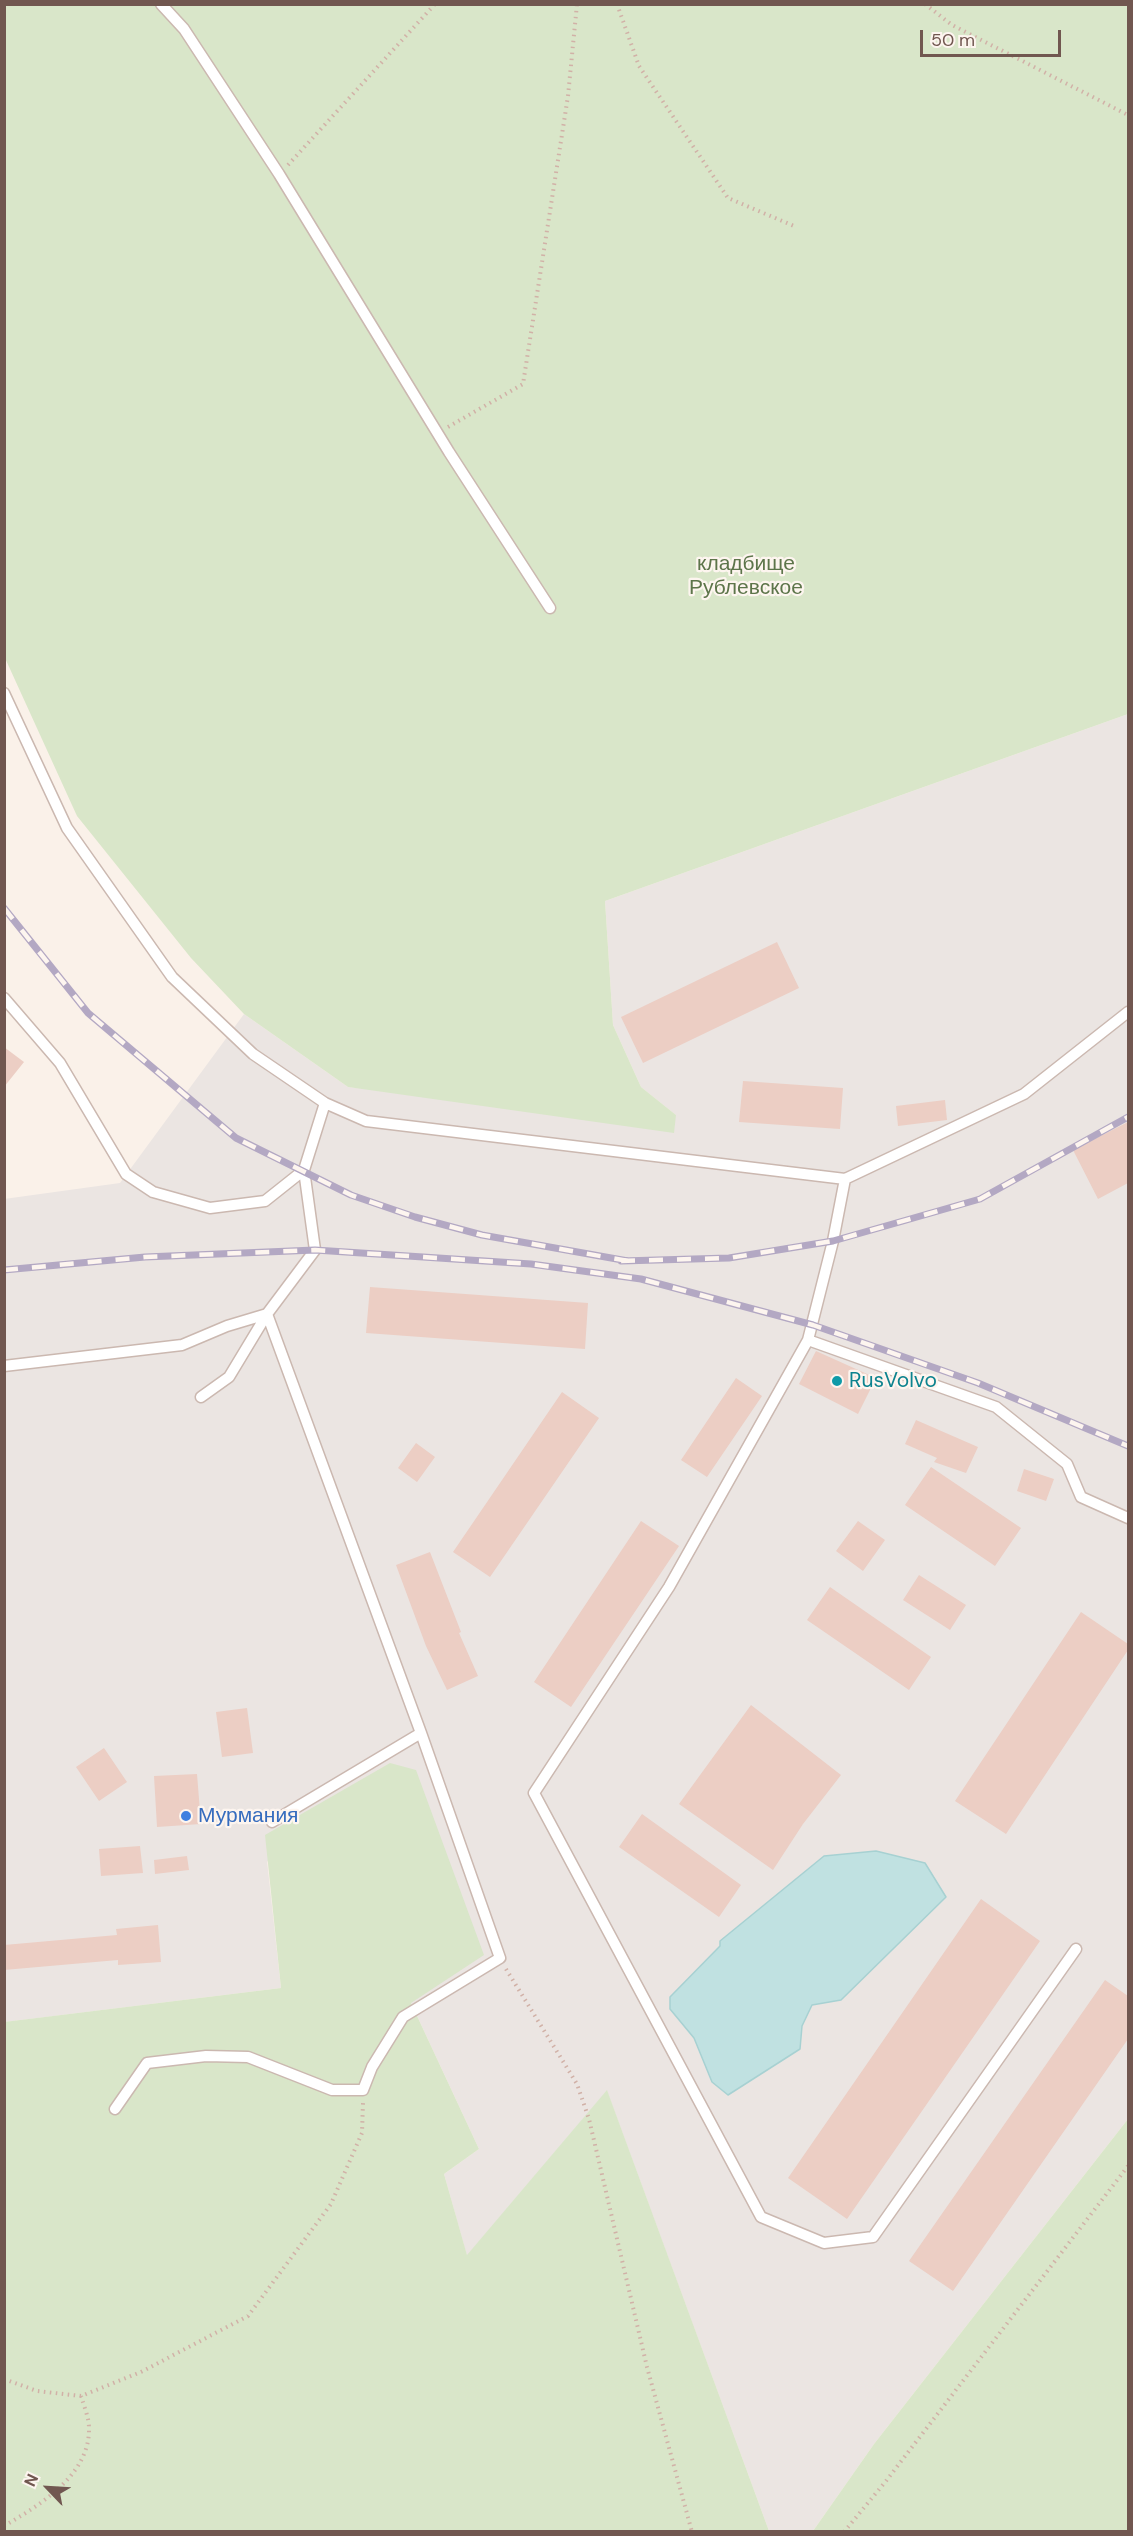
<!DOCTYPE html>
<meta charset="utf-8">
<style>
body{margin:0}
#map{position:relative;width:1133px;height:2536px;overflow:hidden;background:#faf1e9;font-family:"DM Sans",sans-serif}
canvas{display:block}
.frame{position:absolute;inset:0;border:6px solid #715750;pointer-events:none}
.north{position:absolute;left:18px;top:2458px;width:60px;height:60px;-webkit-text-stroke:4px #fdf5ef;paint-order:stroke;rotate:295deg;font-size:16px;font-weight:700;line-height:24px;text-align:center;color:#715750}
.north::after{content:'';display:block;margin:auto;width:21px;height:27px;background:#715750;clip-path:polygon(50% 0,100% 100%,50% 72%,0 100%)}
.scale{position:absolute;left:920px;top:30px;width:141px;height:27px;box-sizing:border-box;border:3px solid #715750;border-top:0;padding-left:8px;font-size:18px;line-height:21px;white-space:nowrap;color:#715750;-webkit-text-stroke:4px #fdf5ef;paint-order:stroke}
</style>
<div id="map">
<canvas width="1133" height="2536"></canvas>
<div class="frame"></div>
<div class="north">N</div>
<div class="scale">50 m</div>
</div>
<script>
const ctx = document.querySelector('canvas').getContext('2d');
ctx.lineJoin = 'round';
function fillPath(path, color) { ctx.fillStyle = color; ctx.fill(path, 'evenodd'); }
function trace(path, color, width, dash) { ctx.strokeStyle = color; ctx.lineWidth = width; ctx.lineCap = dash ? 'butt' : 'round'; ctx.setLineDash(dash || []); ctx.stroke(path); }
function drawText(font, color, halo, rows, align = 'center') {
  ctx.font = font + ' "DM Sans",sans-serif'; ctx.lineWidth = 4.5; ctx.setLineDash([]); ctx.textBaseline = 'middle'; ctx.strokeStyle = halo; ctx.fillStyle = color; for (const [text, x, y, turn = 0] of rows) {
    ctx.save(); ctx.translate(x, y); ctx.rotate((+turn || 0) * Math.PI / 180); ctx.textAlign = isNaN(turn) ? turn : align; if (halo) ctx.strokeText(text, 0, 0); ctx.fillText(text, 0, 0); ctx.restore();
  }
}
fillPath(new Path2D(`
 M1128,714V2119L874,2444L813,2531H769L607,2091L467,2256L444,2174L479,2149L411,2003L267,1861L281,1988L5,2022L4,1199L120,1183L244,1014L348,1087L676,1115L641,1087L613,1025L605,901Z`), '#ebe5e2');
fillPath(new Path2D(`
 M4,5H1128V714L605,901L613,1025L641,1087L676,1115L674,1133L348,1087L244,1014L191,958L77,816L5,658Z
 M390,1763L416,1770L484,1955L411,2003L479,2149L444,2174L467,2255L607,2090L769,2531H5L4,2022L281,1988L265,1835Z
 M1128,2119V2531H813L874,2444Z`), '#d9e6c9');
const water = new Path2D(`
 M876,1851L925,1863L946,1897L841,2000L812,2005L802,2026L800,2049L728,2095L712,2082L694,2038L670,2009V1997L720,1946V1941L824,1856Z`);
fillPath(water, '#c0e1e1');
trace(water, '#a7d1d2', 1.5);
fillPath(new Path2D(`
 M777,942L799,988L643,1063L621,1017Z
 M4,1047L24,1062L4,1087Z
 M743,1081L843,1088L840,1129L739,1122Z
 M945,1100L947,1120L898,1126L896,1106Z
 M1128,1122V1183L1098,1199L1073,1150Z
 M370,1287L588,1303L585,1349L366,1333Z
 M816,1351L876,1378L858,1414L799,1384Z
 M736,1378L762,1396L707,1477L681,1460Z
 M562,1392L599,1418L490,1577L453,1552Z
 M916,1420L978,1447L966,1473L934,1462L937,1458L905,1444Z
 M416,1443L435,1457L417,1482L398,1468Z
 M931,1467L1021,1528L995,1566L905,1505Z
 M1024,1469L1054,1479L1046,1501L1017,1491Z
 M641,1521L679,1546L571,1707L534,1682Z
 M858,1521L885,1540L863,1571L836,1551Z
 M430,1552L461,1632L459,1633L478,1676L447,1690L426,1646L396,1565Z
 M919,1575L966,1605L950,1630L903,1600Z
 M830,1587L931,1657L909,1690L807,1620Z
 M1081,1612L1128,1644V1650L1006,1834L955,1801Z
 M751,1705L841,1775L803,1824L773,1870L679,1804Z
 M247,1708L253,1753L222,1757L216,1712Z
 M104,1748L127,1782L99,1801L76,1767Z
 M197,1774L201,1824L157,1827L154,1776Z
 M642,1814L741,1885L719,1917L619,1847Z
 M140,1846L143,1873L101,1876L99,1849Z
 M187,1856L189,1870L155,1874L154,1860Z
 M981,1899L1040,1941L847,2219L788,2178Z
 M158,1925L161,1962L118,1965V1960L4,1970V1945L117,1935L116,1929Z
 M1105,1980L1128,1996V2039L953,2291L909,2261Z`), '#eccec4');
const service = new Path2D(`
 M161,4L184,29L279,174L449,452L550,608
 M4,693L67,828L172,977L253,1054L325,1103L366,1121L845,1179L1024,1094L1128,1012
 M4,998L60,1063L126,1174L153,1192L210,1208L265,1201L304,1170
 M845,1179L833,1241L808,1340L669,1587L534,1793L761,2217L824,2243L873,2237L1076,1949
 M808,1340L996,1407L1067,1464L1081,1497L1128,1518
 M4,1366L182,1345L227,1326L267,1314L229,1377L201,1397
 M272,1822L421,1733
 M115,2109L147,2063L206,2056L248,2057L332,2090H363L372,2067L403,2017L500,1958L421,1733L267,1314L315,1250L304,1170L325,1103`);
trace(service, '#cbb8b0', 13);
trace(new Path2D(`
 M617,4L639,66L728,198L794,226
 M925,4L952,25L1128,115
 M288,165L435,4
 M448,427L523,384L568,96L577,4
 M506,1969L577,2084L589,2119L647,2367L692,2532
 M4,2379L37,2391L81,2396L141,2372L248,2316L331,2204L362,2133L363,2103
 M4,2526C40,2505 90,2475 89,2428C89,2418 84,2406 81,2396
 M844,2532L886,2481L1128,2166`), '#d1b1a7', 4, [1.5, 4.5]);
trace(service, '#fff', 10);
const rail = new Path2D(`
 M4,908L88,1013L236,1138L351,1195L415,1217L482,1235L628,1261
 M621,1261L729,1258L833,1241L980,1199L1128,1117
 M4,1270L145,1257L315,1250L531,1264L641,1279L813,1325L978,1383L1128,1446`);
trace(rail, '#b3a8c3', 7);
trace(rail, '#fdf5ef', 4.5, [14]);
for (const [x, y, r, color] of [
 [837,1381,6,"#0f9aa8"],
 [186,1816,6,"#3f7fe0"]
]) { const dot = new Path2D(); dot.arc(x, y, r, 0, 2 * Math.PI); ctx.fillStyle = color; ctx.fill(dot); trace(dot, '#fdf5ef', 2); }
drawText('21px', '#5d754a', '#fdf5ef', [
 ["кладбище",746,564],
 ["Рублевское",746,588]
]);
drawText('21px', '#0d838f', '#fdf5ef', [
 ["RusVolvo",849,1381]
], 'left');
drawText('21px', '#366cbe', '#fdf5ef', [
 ["Мурмания",198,1816]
], 'left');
</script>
